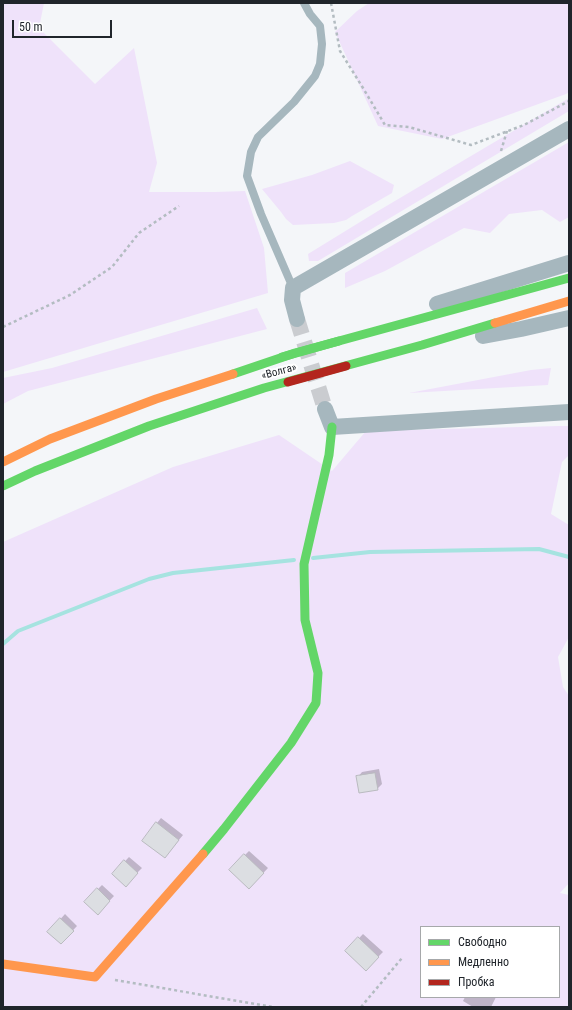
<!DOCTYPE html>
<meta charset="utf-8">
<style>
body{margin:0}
#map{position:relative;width:572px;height:1010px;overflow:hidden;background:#f4f6f9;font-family:"Roboto Condensed",sans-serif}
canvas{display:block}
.frame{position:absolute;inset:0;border:4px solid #20252b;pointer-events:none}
.legend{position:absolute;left:420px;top:926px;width:140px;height:72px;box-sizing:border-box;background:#fff;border:1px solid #a6a8aa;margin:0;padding:5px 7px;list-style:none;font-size:12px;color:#20252b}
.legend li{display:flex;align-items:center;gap:8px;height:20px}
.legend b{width:20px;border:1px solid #a6a8aa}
.scale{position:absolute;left:12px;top:20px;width:100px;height:18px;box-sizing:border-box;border:2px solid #20252b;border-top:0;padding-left:5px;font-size:12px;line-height:14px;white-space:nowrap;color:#20252b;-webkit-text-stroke:3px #fff;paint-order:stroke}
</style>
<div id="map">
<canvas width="572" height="1010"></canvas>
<div class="frame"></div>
<ul class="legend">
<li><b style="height:5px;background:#63d668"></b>Свободно</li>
<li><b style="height:5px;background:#ff974d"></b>Медленно</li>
<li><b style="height:5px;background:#b3261e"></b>Пробка</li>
</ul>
<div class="scale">50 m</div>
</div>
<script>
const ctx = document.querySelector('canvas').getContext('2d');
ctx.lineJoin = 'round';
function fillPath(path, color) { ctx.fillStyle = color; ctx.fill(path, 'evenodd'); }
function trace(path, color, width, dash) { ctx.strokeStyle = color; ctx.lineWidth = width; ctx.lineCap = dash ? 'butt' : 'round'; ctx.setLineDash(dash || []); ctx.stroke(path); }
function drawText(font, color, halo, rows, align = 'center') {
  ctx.font = font + ' "Roboto Condensed",sans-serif'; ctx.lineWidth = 4; ctx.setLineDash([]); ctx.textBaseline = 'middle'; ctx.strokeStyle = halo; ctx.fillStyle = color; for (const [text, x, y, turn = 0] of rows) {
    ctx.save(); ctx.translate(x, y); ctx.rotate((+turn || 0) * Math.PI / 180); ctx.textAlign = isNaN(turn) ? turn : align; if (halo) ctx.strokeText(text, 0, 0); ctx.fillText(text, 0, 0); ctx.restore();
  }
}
fillPath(new Path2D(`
 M3,3H44L39,28L95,84L134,48L157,163L149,192H215L245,191L264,248L268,293L3,372Z
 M369,3H569V92L566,94L442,139L378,126L335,32L357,11Z
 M569,98V111L318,261H309L308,254L378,211Z
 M569,142V217L560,222L542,210L509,214L490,233L464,228L385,271L345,288V273Z
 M350,161L394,185L392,193L352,216L346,220L334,223L293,225L286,219L281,212L262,189L312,175Z
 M257,308L267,329L28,391L3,404V378L52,368Z
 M551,368L548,385L409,393L531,370Z
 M559,426H569V455L562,462L551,514L569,525V637L558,657L563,687L569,696V883L560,893L569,895V1007H3V542L173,467L279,435L332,471L366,431ZM421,927H559V997H421Z`), '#efe2fa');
fillPath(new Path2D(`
 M379,769L382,784L377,789L358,777L362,772Z
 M161,818L183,835L169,852L157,823Z
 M249,851L268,868L249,888L230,870Z
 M129,857L142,868L125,885L113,874Z
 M102,885L114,896L98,913L85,902Z
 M65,914L77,926L61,943L49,932Z
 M363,934L383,952L366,969L347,951Z
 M465,997H496L491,1007H473L463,1001Z`), '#0003');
trace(new Path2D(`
 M313,558L370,552L539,549L569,557
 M3,644L18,631L149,579L173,573L294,560`), '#a6e3e0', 4);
const building = new Path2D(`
 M375,773L378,790L359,793L356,776Z
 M156,822L179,840L165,858L142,841Z
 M244,854L264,873L249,889L229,870Z
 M124,860L138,873L126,887L112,874Z
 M97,888L110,901L98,915L84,902Z
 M60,918L74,931L61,944L47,932Z
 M358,937L379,957L366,971L345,951Z`);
fillPath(building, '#dcdee2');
trace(building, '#babbc0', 1);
trace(new Path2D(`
 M297,319L325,409`), '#caccd0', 16, [16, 8]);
trace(new Path2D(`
 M331,3L340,51L363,88L385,125L409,127L471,145L524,125L569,101
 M501,151L507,131
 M3,327L70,295L112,267L139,233L179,206
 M115,980L273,1007
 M361,1007L402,958`), '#b3bcc1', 2.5, [3, 3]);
trace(new Path2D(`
 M293,288L261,214L247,176L251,152L258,137L294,102L315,76L320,64L322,44L320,26L310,14L304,3`), '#a6b7be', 8);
trace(new Path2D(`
 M437,304L569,263
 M297,319L292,300L293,288L569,129
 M483,336L521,329L569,318
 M325,409L332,427L569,412`), '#a6b7be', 16);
trace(new Path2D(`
 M233,374L295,353L569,278
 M3,486L35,471L149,426L264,388L422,345L495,323
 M203,854L224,829L291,743L316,703L318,673L305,620L304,564L329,455L332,427`), '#63d668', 9);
trace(new Path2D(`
 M495,323L569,301
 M3,462L50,439L156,399L233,374
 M3,964L95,977L203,854`), '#ff974d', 9);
trace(new Path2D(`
 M282,357L339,341`), '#63d668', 9);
trace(new Path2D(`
 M288,382L346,366`), '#b3261e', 9);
drawText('11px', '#20252b', '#fff', [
 ["«Волга»",279,372,-15]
]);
</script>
